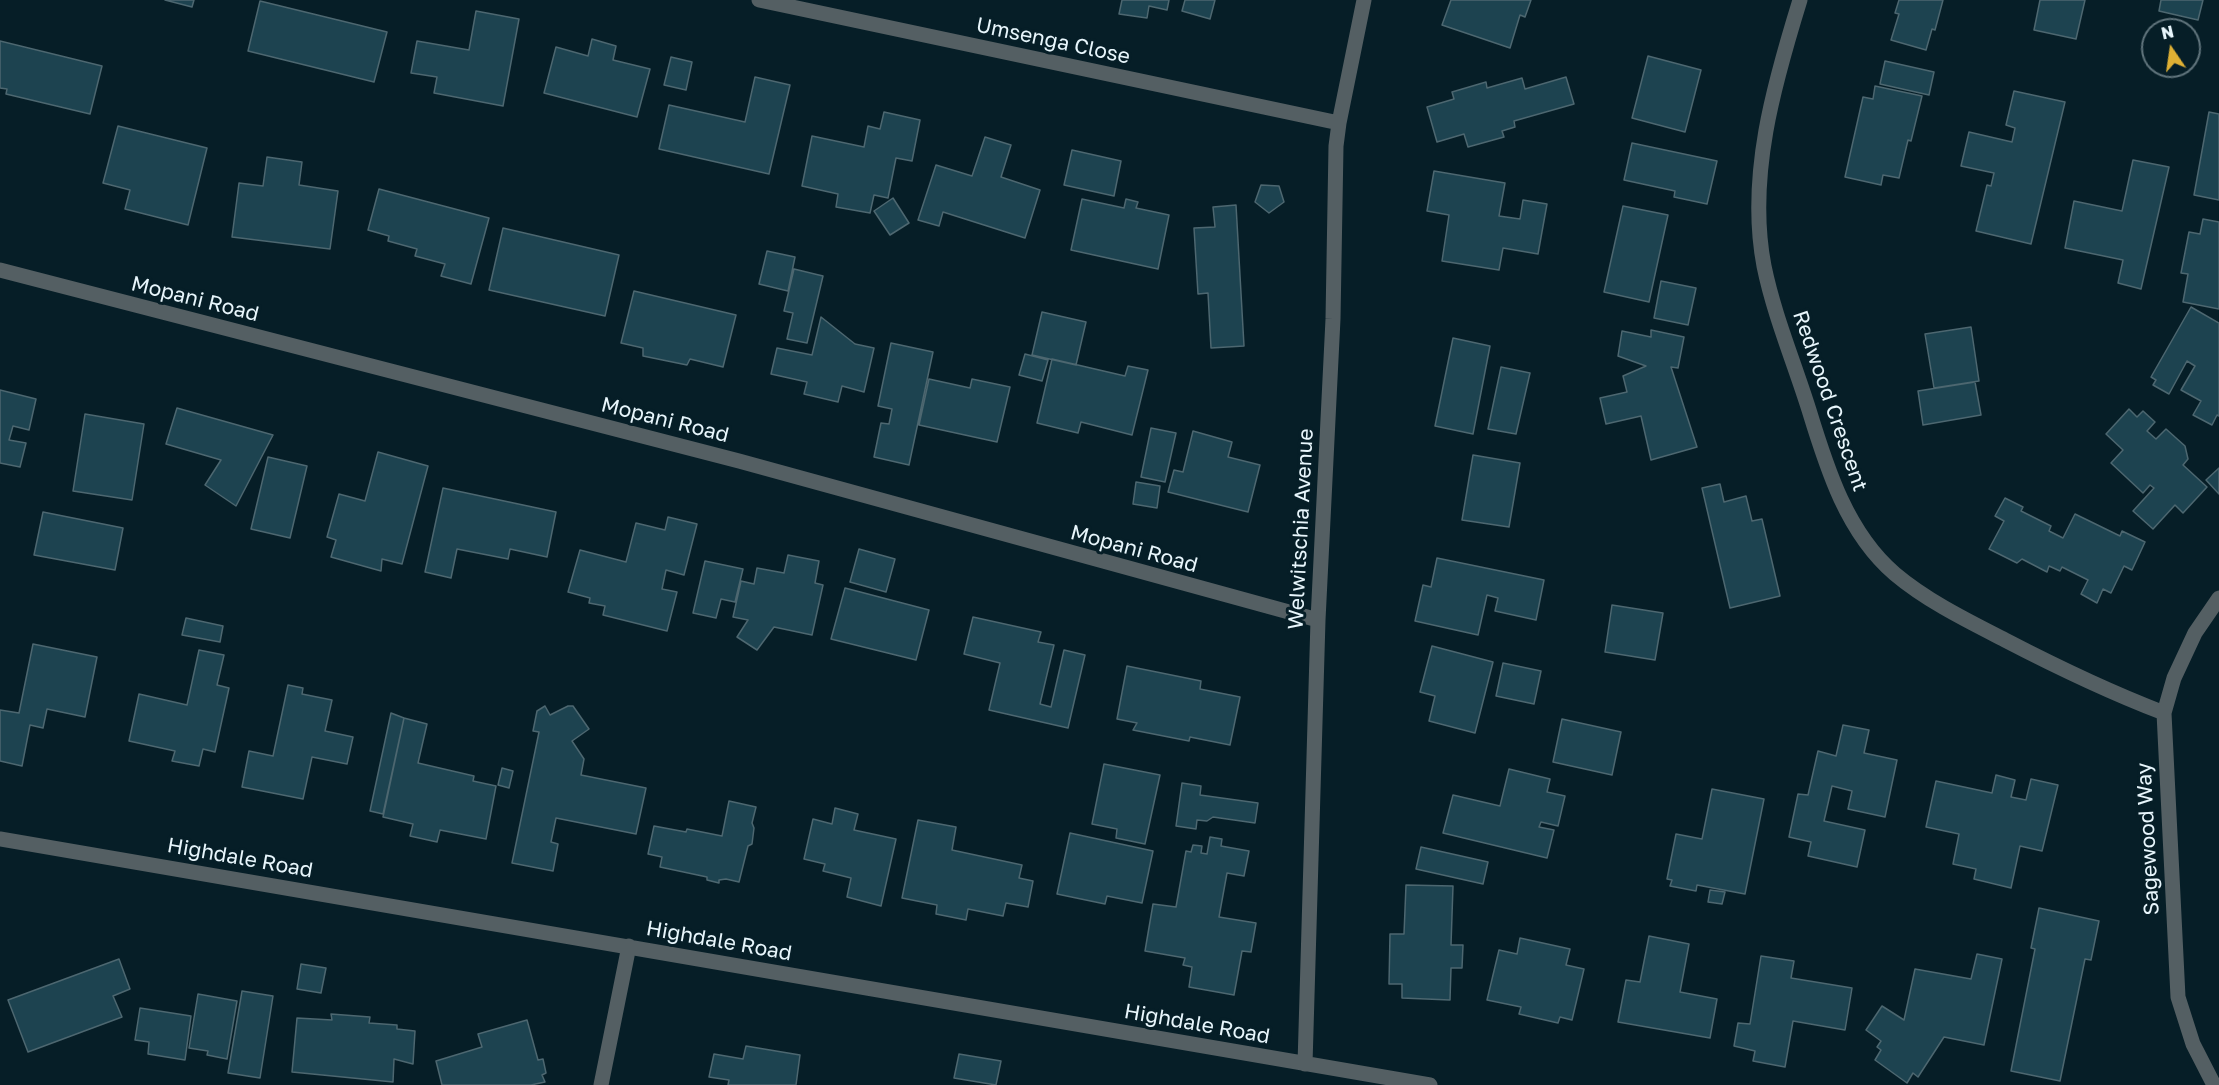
<!DOCTYPE html>
<style>
body{margin:0}
#map{position:relative;width:2219px;height:1085px;overflow:hidden;background:#061e27;font-family:"Golos Text",sans-serif}
canvas{display:block}
.north{position:absolute;left:2141px;top:18px;width:60px;height:60px;box-sizing:border-box;background:#061e27;border:2px solid #60747c;border-radius:50%;rotate:347deg;font-size:16px;font-weight:700;line-height:24px;text-align:center;color:#e8f6fc}
.north::after{content:'';display:block;margin:auto;width:21px;height:27px;background:#dfb034;clip-path:polygon(50% 0,100% 100%,50% 72%,0 100%)}
</style>
<div id="map">
<canvas width="2219" height="1085"></canvas>
<div class="north">N</div>
</div>
<script>
const ctx = document.querySelector('canvas').getContext('2d');
ctx.lineJoin = 'round';
function fillPath(path, color) { ctx.fillStyle = color; ctx.fill(path, 'evenodd'); }
function trace(path, color, width, dash) { ctx.strokeStyle = color; ctx.lineWidth = width; ctx.lineCap = dash ? 'butt' : 'round'; ctx.setLineDash(dash || []); ctx.stroke(path); }
function drawText(font, color, halo, rows, align = 'center') {
  ctx.font = font + ' "Golos Text",sans-serif'; ctx.lineWidth = 6; ctx.setLineDash([]); ctx.textBaseline = 'middle'; ctx.strokeStyle = halo; ctx.fillStyle = color; for (const [text, x, y, turn = 0] of rows) {
    ctx.save(); ctx.translate(x, y); ctx.rotate((+turn || 0) * Math.PI / 180); ctx.textAlign = isNaN(turn) ? turn : align; if (halo) ctx.strokeText(text, 0, 0); ctx.fillText(text, 0, 0); ctx.restore();
  }
}
const building = new Path2D(`
 M165,0H194L192,7Z
 M1122,0H1169L1167,10L1149,6L1147,18L1119,14Z
 M1185,0H1215L1210,19L1182,11Z
 M1451,0H1531L1525,17L1520,15L1510,48L1442,25Z
 M1899,0H1943L1935,30L1932,29L1926,50L1891,40L1899,14L1895,13Z
 M2040,0H2085L2076,39L2034,30Z
 M2161,0H2203L2198,20L2159,11Z
 M260,1L387,32L374,82L248,51Z
 M476,11L519,19L503,106L434,93L437,77L411,73L417,41L469,50Z
 M592,39L616,46L613,60L650,69L637,117L544,93L556,47L588,56Z
 M0,41L102,66L90,114L6,94L7,89L0,88Z
 M1648,56L1701,70L1685,132L1632,118Z
 M671,57L692,62L686,90L664,85Z
 M1885,61L1934,72L1929,95L1880,84Z
 M755,77L790,85L769,174L659,149L669,105L745,122Z
 M1566,77L1574,104L1514,121L1515,127L1502,131L1504,137L1468,147L1464,134L1437,142L1427,107L1454,99L1452,92L1486,82L1487,88L1522,78L1525,89Z
 M1875,86L1922,96L1911,141L1908,140L1899,178L1883,175L1881,185L1845,177L1863,97L1873,99Z
 M2014,91L2065,102L2031,244L1976,231L1987,185L1991,186L1994,173L1961,166L1969,132L2012,142L2015,128L2006,125Z
 M884,112L920,120L912,161L896,158L888,198L874,195L870,213L836,207L838,194L802,186L812,136L864,147L868,126L880,129Z
 M2209,112L2219,114V200L2194,195Z
 M118,126L207,148L188,225L125,209L130,190L103,183Z
 M985,137L1011,145L1001,177L1040,190L1025,238L943,212L939,226L918,220L936,165L972,176Z
 M1632,143L1717,161L1707,204L1674,197L1675,191L1624,180Z
 M1072,150L1121,161L1114,196L1064,185Z
 M267,157L302,162L299,185L338,191L330,249L232,237L239,183L263,186Z
 M2133,160L2169,167L2141,289L2118,283L2123,260L2065,248L2074,201L2122,211Z
 M1434,171L1505,183L1499,216L1520,219L1523,200L1547,204L1538,254L1503,248L1499,270L1442,261L1449,215L1427,211Z
 M1261,185L1279,186L1284,202L1269,213L1255,202Z
 M379,189L489,218L471,284L441,276L445,264L415,256L417,249L388,241L389,236L368,230Z
 M893,198L909,223L890,235L874,211Z
 M1082,199L1124,208L1126,199L1138,202L1136,208L1169,215L1158,269L1071,250Z
 M1236,205L1244,346L1211,348L1208,293L1198,294L1194,228L1215,227L1213,207Z
 M1623,206L1668,215L1649,302L1604,292Z
 M2203,219L2219,222V309L2183,302L2188,274L2181,273L2189,232L2200,234Z
 M503,228L619,255L605,316L489,290Z
 M767,251L795,257L788,291L759,284Z
 M794,269L823,276L807,343L787,339L793,313L784,311Z
 M1661,281L1696,288L1688,325L1654,318Z
 M634,291L736,315L723,367L690,359L687,365L643,356V348L621,343Z
 M2191,307L2219,323V416L2217,415L2212,425L2193,415L2201,401L2181,390L2195,366L2187,361L2169,394L2153,385L2156,380L2151,377Z
 M1042,312L1086,322L1076,365L1032,355Z
 M821,317L855,344L874,348L864,392L842,386L838,402L804,394L807,382L771,374L777,348L812,355Z
 M1971,327L1979,381L1934,388L1925,334Z
 M1651,330L1684,337L1678,368L1671,367L1697,447L1651,460L1641,416L1606,424L1600,398L1627,392L1623,376L1646,366L1618,356L1622,331L1651,337Z
 M1453,338L1490,346L1473,434L1435,426Z
 M891,343L933,352L909,465L874,457L881,423L889,424L892,409L878,406Z
 M1025,354L1048,360L1042,381L1019,375Z
 M1052,359L1125,376L1128,366L1148,370L1132,435L1081,422L1078,433L1037,423Z
 M1501,367L1530,373L1516,434L1488,429Z
 M929,379L970,388L972,379L1010,387L997,442L919,425Z
 M1975,382L1981,415L1923,425L1918,391Z
 M0,390L36,399L29,430L13,426L9,440L26,443L20,467L0,463Z
 M177,408L273,435L236,506L205,485L221,460L166,444Z
 M2129,409L2137,417L2143,411L2155,422L2147,431L2156,439L2166,429L2185,446L2188,459L2183,465L2207,487L2183,513L2175,505L2153,529L2133,511L2154,488L2150,485L2143,493L2111,463L2123,450L2106,434Z
 M85,414L144,424L132,500L73,491Z
 M1151,428L1176,433L1165,482L1141,477Z
 M1193,431L1232,442L1228,457L1260,465L1248,512L1168,492L1174,470L1183,472Z
 M378,452L428,466L402,564L382,559L381,571L331,557L336,540L327,537L339,494L365,501Z
 M1473,455L1520,463L1509,527L1462,520Z
 M268,457L307,466L290,538L251,529Z
 M2219,468V494L2206,480Z
 M1136,482L1160,486L1157,508L1133,504Z
 M1720,484L1724,502L1746,496L1752,521L1762,519L1780,596L1730,608L1702,488Z
 M443,488L556,512L547,557L510,549L508,559L457,549L451,578L425,572Z
 M2005,498L2023,507L2021,511L2051,526L2049,531L2063,538L2075,514L2120,536L2122,531L2145,542L2132,570L2124,566L2111,593L2103,589L2097,603L2081,594L2088,580L2062,567L2060,571L2049,566L2047,572L2022,559L2017,563L1989,549L2004,521L1995,516Z
 M43,512L123,528L115,570L34,555Z
 M668,517L697,524L684,575L666,570L662,589L677,592L667,631L603,615L605,606L589,603L590,598L568,592L580,550L626,562L636,523L665,530Z
 M859,549L895,559L886,592L850,582Z
 M788,555L819,561L815,583L823,585L812,635L774,627L757,650L737,637L748,620L733,617L741,581L754,584L757,568L784,573Z
 M1437,558L1544,580L1536,620L1495,611L1498,598L1487,595L1478,635L1415,621L1423,585L1431,587Z
 M705,561L743,569L735,602L721,599L716,618L693,613Z
 M845,588L929,610L916,660L831,639Z
 M1612,605L1663,613L1655,660L1605,652Z
 M973,617L1041,632L1038,642L1054,645L1040,704L1051,707L1064,650L1085,655L1068,728L989,710L1000,663L964,654Z
 M186,618L223,626L220,642L182,635Z
 M33,644L97,657L85,717L47,709L43,728L30,725L22,766L0,761V710L19,713Z
 M1432,646L1493,662L1475,733L1429,721L1435,696L1420,692Z
 M199,650L224,655L217,685L229,688L215,752L203,749L199,766L172,761L175,751L129,741L139,694L187,705Z
 M1503,663L1541,671L1534,704L1496,696Z
 M1127,666L1201,681L1200,689L1240,697L1230,745L1190,737L1189,741L1133,730L1137,723L1117,719Z
 M288,685L303,688L302,694L332,700L325,731L353,737L347,764L312,757L303,799L242,787L249,751L273,756Z
 M545,706L550,715L568,706H573L589,729L572,741L584,759L581,775L646,788L636,834L556,818L551,842L558,844L553,871L512,863L539,732L533,731L537,711Z
 M391,713L404,718L383,814L370,811Z
 M404,718L427,724L418,763L474,776L473,781L496,786L486,839L440,830L437,842L410,836L413,824L383,817Z
 M1562,719L1621,732L1612,775L1553,762Z
 M1843,725L1869,730L1864,753L1897,760L1885,817L1848,809L1852,791L1832,786L1824,821L1865,830L1857,867L1808,856L1811,842L1789,837L1798,794L1808,795L1818,751L1836,756Z
 M1104,764L1160,775L1145,844L1116,838L1117,829L1092,824Z
 M502,768L513,771L509,788L498,785Z
 M1509,769L1550,779L1547,792L1565,796L1558,826L1541,822L1539,827L1554,830L1547,858L1443,833L1453,795L1500,806Z
 M1996,775L2015,780L2011,797L2026,800L2031,779L2058,785L2042,851L2020,846L2011,888L1974,879L1976,869L1953,864L1959,834L1926,827L1936,781L1992,793Z
 M1182,783L1201,786L1200,795L1258,803L1255,823L1213,817L1207,821L1197,820L1196,829L1176,826Z
 M1712,789L1764,799L1745,894L1697,885L1696,891L1670,886L1672,880L1667,879L1676,834L1702,839Z
 M729,801L756,807L752,823L754,828L752,844L748,846L739,882L726,879L719,880V883L707,880V877L660,867L662,857L648,854L654,826L686,832L687,829L722,836Z
 M835,808L858,814L854,830L896,839L881,906L847,897L851,878L823,871L825,864L804,859L813,819L832,824Z
 M918,820L956,827L952,850L1022,865L1019,878L1033,881L1028,907L1006,903L1003,916L968,909L966,920L936,914L937,905L902,898Z
 M1070,833L1153,851L1142,903L1107,896L1105,904L1057,894Z
 M1210,837L1222,839L1221,846L1249,851L1244,876L1227,873L1219,917L1256,923L1251,952L1242,951L1234,995L1189,987L1192,967L1183,965L1185,958L1145,951L1153,904L1176,907L1186,851L1191,852L1193,845L1202,846L1201,853L1207,854Z
 M1421,847L1488,862L1483,884L1416,869Z
 M1406,885L1453,886L1451,945H1463L1462,968H1451L1450,1000L1402,998V984H1389L1390,934H1404Z
 M1710,890L1725,892L1722,904L1708,902Z
 M2039,908L2099,921L2091,960L2085,959L2060,1081L2011,1071L2035,949L2031,948Z
 M1649,936L1689,944L1680,992L1717,999L1710,1038L1618,1022L1626,980L1640,982Z
 M1520,938L1570,949L1566,965L1584,969L1572,1020L1560,1017L1558,1023L1519,1014L1521,1007L1487,1000L1499,950L1517,954Z
 M1977,954L2002,959L1984,1045L1944,1037L1918,1077L1913,1073L1907,1083L1875,1060L1881,1050L1877,1047L1881,1041L1866,1030L1882,1006L1904,1020L1915,969L1971,979Z
 M1761,956L1794,961L1791,978L1852,988L1845,1030L1793,1021L1785,1067L1753,1061L1755,1051L1734,1046L1738,1023L1750,1024Z
 M119,959L130,989L113,996L122,1017L28,1052L8,1000Z
 M301,964L326,968L321,993L297,989Z
 M242,991L273,996L260,1078L228,1073Z
 M198,994L237,1001L227,1059L207,1055L208,1051L189,1048Z
 M140,1008L191,1016L185,1060L148,1054L149,1042L135,1040Z
 M331,1014L370,1017L369,1023L397,1025V1029L415,1031L413,1064L394,1059L393,1082L292,1072L297,1018L332,1020Z
 M527,1020L538,1060L543,1059L546,1073L542,1075L545,1082L531,1085H442L436,1061L482,1047L478,1034Z
 M746,1046L800,1055L796,1085H728L729,1080L709,1077L714,1054L743,1059Z
 M959,1054L1001,1061L996,1085L954,1078Z`);
fillPath(building, '#1d4350');
trace(building, '#4d6770', 1.5);
trace(new Path2D(`
 M759,0L1339,123
 M1800,0C1774,84 1747,177 1764,266C1774,315 1794,362 1809,410C1827,469 1847,533 1895,574C1927,601 1968,621 2005,640C2057,667 2109,692 2164,713
 M0,270L739,461L1318,620
 M0,839L1430,1085
 M1305,1064L1318,620L1333,319L1336,146L1339,123L1364,0
 M601,1085L629,946
 M2214,1085L2193,1044L2178,997L2164,713L2174,678L2195,633L2219,598`), '#545f63', 15);
drawText('21px', '#e8f6fc', '#061e27', [
 ["Umsenga Close",1053,41,12],
 ["Mopani Road",195,299,14],
 ["Redwood Crescent",1830,401,71],
 ["Mopani Road",665,420,14],
 ["Welwitschia Avenue",1301,529,-87],
 ["Mopani Road",1134,549,15],
 ["Sagewood Way",2148,839,-93],
 ["Highdale Road",240,858,10],
 ["Highdale Road",719,941,10],
 ["Highdale Road",1197,1024,10]
]);
</script>
